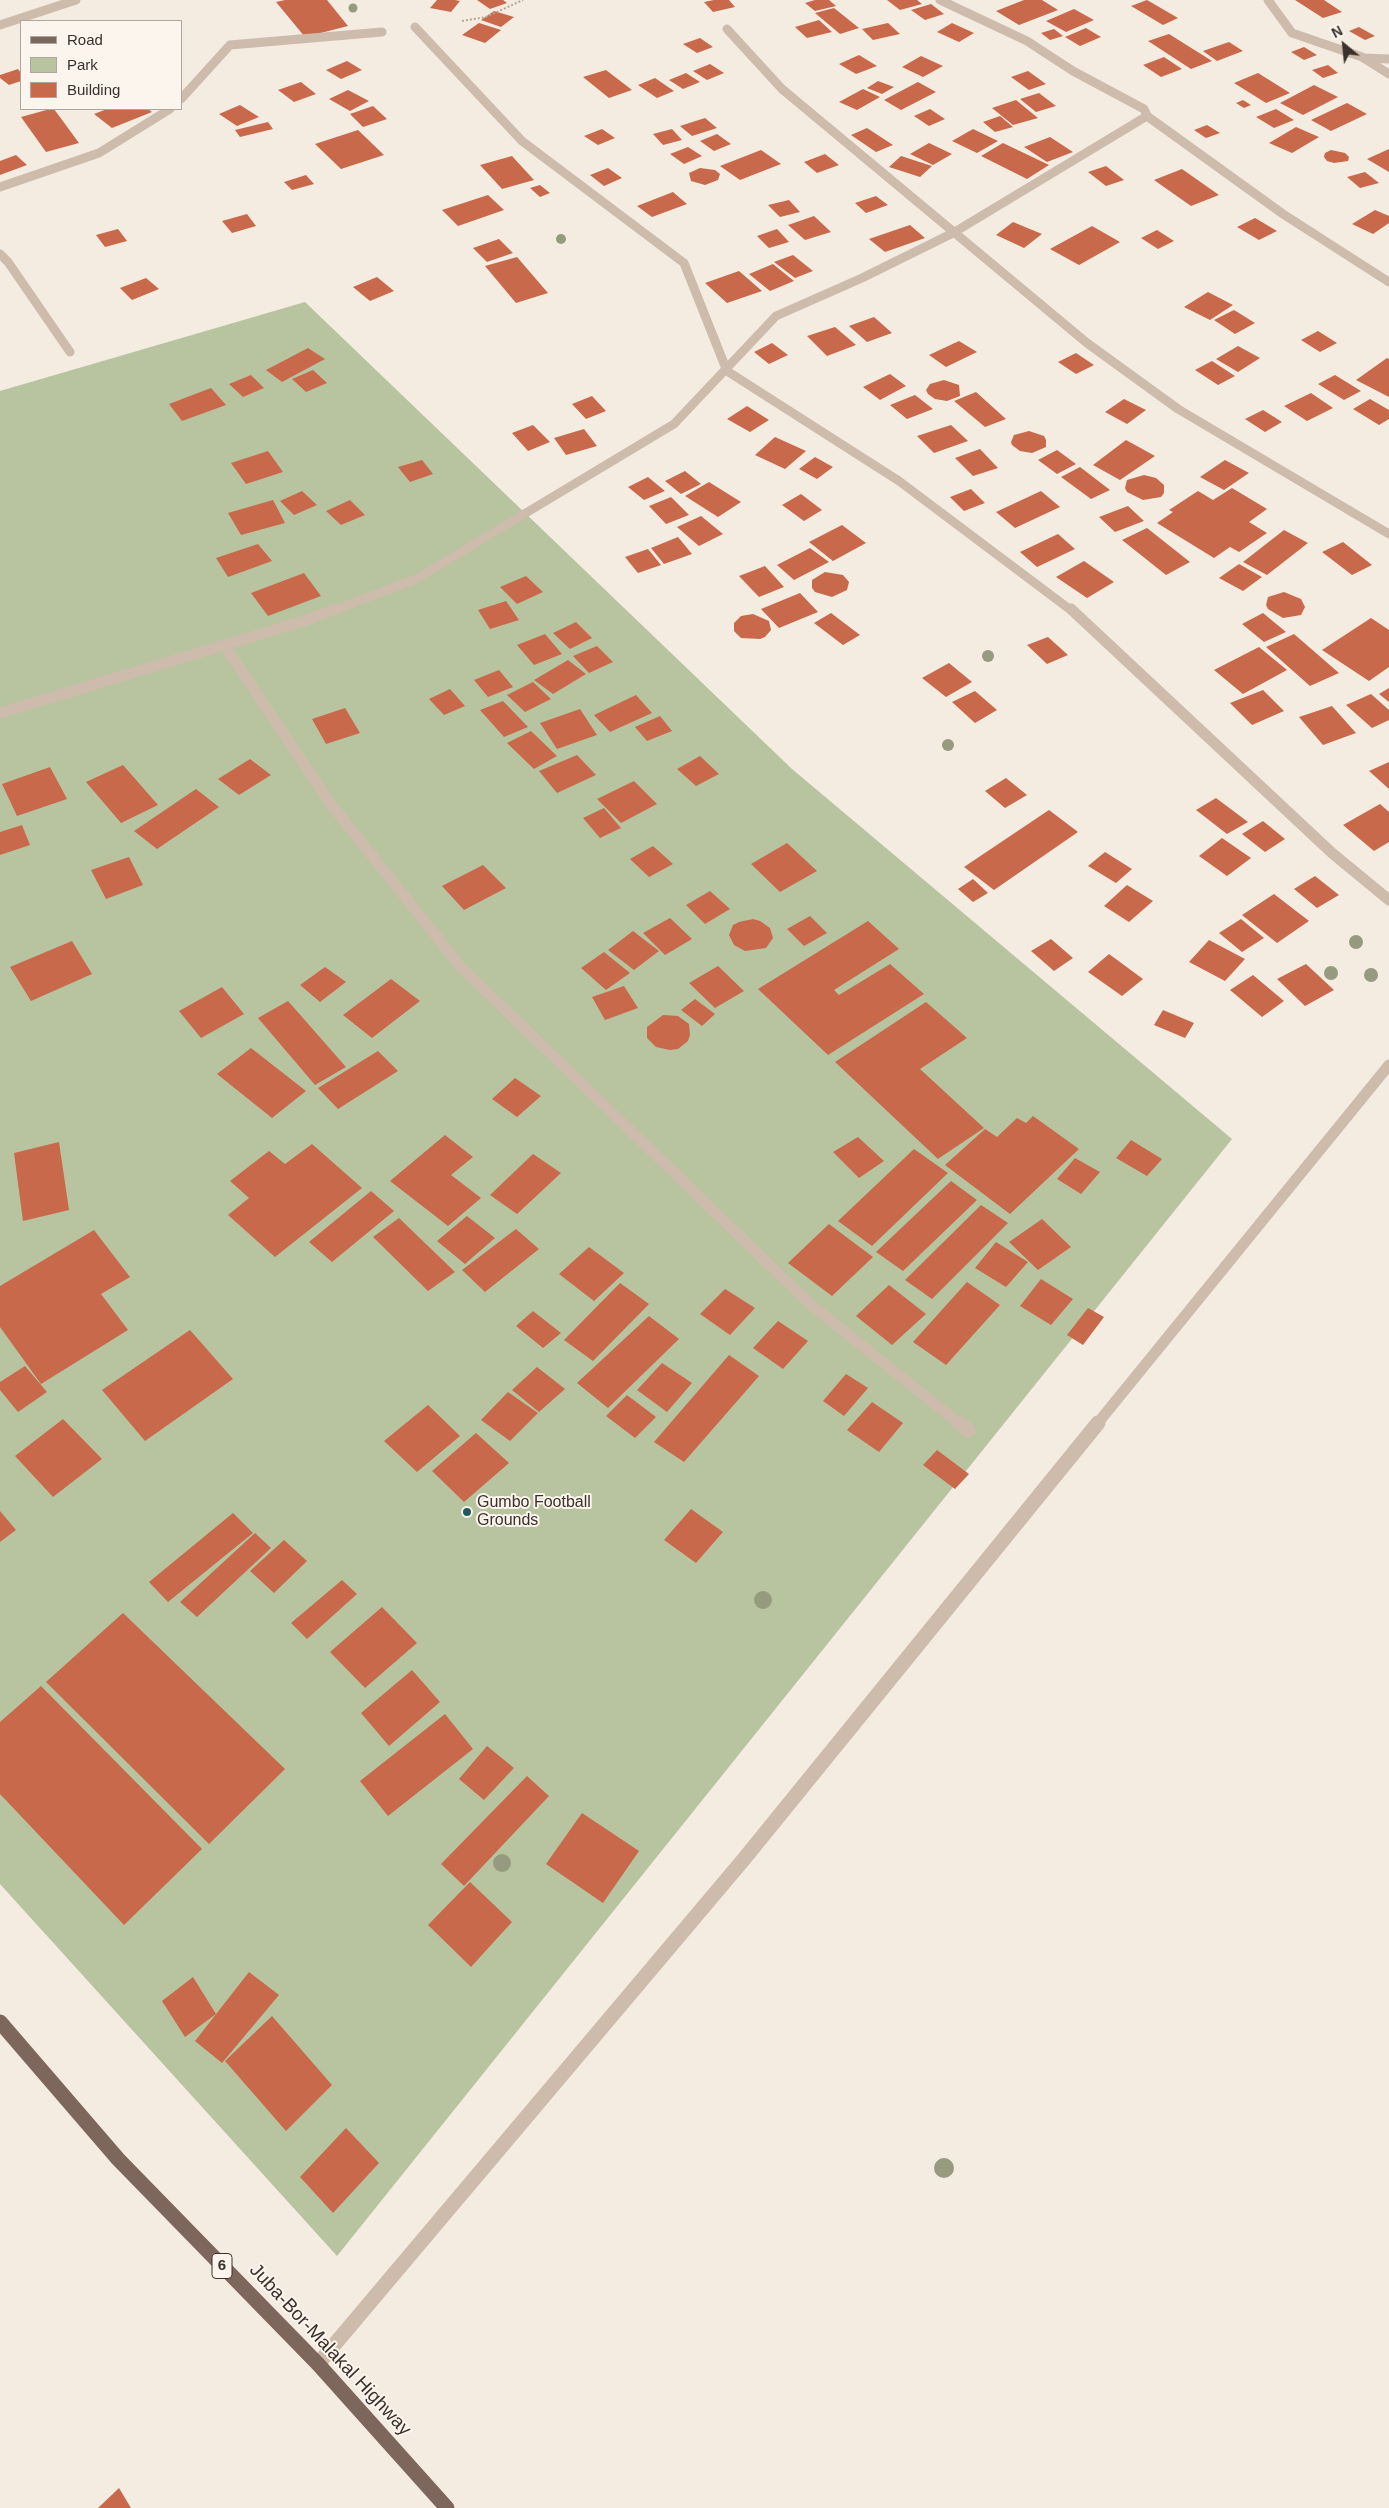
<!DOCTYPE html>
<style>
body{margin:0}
#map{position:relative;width:1389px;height:2508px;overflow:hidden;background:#f4ebe1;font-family:Helvetica,sans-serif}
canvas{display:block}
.legend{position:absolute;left:20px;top:20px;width:162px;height:90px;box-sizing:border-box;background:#fbf5ee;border:1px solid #aea6a0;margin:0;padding:6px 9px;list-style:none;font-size:15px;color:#3b302b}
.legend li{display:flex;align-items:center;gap:10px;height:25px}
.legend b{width:25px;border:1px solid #aea6a0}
.north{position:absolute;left:1319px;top:20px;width:50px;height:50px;-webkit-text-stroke:4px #fbf5ee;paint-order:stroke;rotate:332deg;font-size:14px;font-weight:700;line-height:20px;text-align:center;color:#3b302b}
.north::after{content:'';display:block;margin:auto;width:18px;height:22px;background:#3b302b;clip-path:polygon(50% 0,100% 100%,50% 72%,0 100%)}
</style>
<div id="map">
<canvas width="1389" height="2508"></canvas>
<ul class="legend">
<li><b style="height:6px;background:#7d675c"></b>Road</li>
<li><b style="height:14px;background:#b8c4a0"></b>Park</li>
<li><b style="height:14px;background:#c8694b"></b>Building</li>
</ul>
<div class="north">N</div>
</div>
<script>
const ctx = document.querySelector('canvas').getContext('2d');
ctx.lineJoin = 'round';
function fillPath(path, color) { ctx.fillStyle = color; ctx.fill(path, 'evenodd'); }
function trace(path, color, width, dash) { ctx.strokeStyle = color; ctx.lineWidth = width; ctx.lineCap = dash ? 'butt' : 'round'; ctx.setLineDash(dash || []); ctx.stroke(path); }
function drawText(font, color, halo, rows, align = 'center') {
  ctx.font = font + ' Helvetica,sans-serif'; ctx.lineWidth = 4; ctx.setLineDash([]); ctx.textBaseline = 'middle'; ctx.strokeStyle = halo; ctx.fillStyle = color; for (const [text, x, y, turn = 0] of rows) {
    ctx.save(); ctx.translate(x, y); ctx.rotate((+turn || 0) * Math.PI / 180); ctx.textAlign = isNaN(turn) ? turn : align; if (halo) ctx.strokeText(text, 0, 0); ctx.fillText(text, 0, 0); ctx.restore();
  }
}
fillPath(new Path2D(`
 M305,302L792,769L1232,1139L337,2256L0,1884V391Z`), '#b8c4a0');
fillPath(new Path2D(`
 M285,0H327L348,26L305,37L276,2Z
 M437,0H455L460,1L451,12L430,8Z
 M477,0H503L507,3L490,9Z
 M714,0H729L735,7L713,12L704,2Z
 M815,0H829L836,6L815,11L805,3Z
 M887,0H917L922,4L900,10Z
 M1024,0H1042L1058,10L1019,25L996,11Z
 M1147,0L1178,18L1163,25L1131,6Z
 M1295,0H1324L1342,12L1323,18Z
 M931,4L944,14L925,20L911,10Z
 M834,8L859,28L840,34L815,13Z
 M1074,9L1094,20L1066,32L1046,21Z
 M494,11L514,17L501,27L481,20Z
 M819,20L832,32L807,38L795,27Z
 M479,23L501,30L485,43L462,35Z
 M888,23L900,34L873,40L862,29Z
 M952,23L974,33L959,42L937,32Z
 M1359,27L1375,36L1365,40L1349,31Z
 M1086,28L1101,37L1080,46L1065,37Z
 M1054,29L1063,36L1050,40L1041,33Z
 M1169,34L1212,61L1191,69L1148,41Z
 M700,38L713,47L697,53L683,44Z
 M1229,42L1243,51L1217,61L1203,51Z
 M1304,47L1317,55L1304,60L1291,52Z
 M859,55L877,66L856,74L839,64Z
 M921,56L943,66L923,77L902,67Z
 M1164,57L1182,69L1161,77L1143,65Z
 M347,61L362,70L341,79L326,70Z
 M710,64L724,73L707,80L693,71Z
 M1328,65L1338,73L1323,78L1312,70Z
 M18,69L21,73V81L9,85L0,78V75Z
 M606,70L632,90L609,98L583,77Z
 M1028,71L1046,84L1029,90L1011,77Z
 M686,73L700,82L683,89L669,80Z
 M1258,73L1290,93L1266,103L1234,83Z
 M655,78L674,91L657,98L638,85Z
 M878,81L894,87L882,94L867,88Z
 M301,82L316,94L294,102L278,90Z
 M918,82L936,92L901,110L884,100Z
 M1314,85L1338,97L1303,115L1280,103Z
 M863,89L880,97L857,110L839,102Z
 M348,90L369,101L350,111L329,99Z
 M1039,93L1056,106L1036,112L1020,99Z
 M1016,100L1038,118L1013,125L992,108Z
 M1243,100L1251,105L1244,108L1236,103Z
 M1347,103L1367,114L1331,131L1311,120Z
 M240,105L259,117L237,126L219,114Z
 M373,106L387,119L363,127L350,114Z
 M50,109H54L79,143L46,152L21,117Z
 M107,109H148L152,112L112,128L94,114Z
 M930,109L945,119L929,126L914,116Z
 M1276,109L1294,120L1274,128L1256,117Z
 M1000,116L1013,127L995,132L983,122Z
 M705,118L717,128L692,136L680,126Z
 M268,122L273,129L240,137L235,130Z
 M1207,125L1220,133L1206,138L1194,130Z
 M1296,127L1319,137L1292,153L1269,143Z
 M867,128L893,145L876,152L851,135Z
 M602,129L615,138L598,145L584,136Z
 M672,129L682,140L663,145L653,134Z
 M973,129L998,141L977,153L952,141Z
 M358,130L384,155L341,169L315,144Z
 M717,134L731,144L714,151L700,141Z
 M1050,137L1073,152L1047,162L1024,147Z
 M929,143L952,154L933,165L910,154Z
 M1003,143L1049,165L1027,179L981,156Z
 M688,147L702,156L684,164L670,154Z
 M1389,149V172L1367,159Z
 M761,150L781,164L740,180L720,166Z
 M1331,150L1345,153L1349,157L1348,161L1334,163L1327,161L1324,157L1325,153Z
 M825,154L839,165L817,173L804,162Z
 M16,155L27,165L0,175V161Z
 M512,156L534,180L502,189L480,165Z
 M901,156L932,166L920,177L889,167Z
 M1106,166L1124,180L1106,186L1088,172Z
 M608,168L622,178L604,186L590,175Z
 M700,168L715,170L720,174L718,180L705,185L691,181L689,173Z
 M1182,169L1219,195L1191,206L1154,180Z
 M1365,172L1379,183L1360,188L1347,177Z
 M306,175L314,184L292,190L284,182Z
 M540,185L550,193L540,197L530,188Z
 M673,192L687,204L652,217L637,206Z
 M488,195L504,210L458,226L442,210Z
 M876,196L888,205L866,213L855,203Z
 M789,200L800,212L780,217L768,205Z
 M1375,210L1389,216V223L1373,234L1352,224Z
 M247,214L256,226L232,233L222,221Z
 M814,216L831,232L805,240L788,225Z
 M1255,218L1277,231L1259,240L1237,227Z
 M1013,222L1042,234L1024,248L996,235Z
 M910,225L925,238L885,252L869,239Z
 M1092,226L1120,242L1079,265L1050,249Z
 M118,229L127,241L105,247L96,235Z
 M777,229L789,242L769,248L757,236Z
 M1157,230L1174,241L1158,249L1141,238Z
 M499,239L513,253L487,262L473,248Z
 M793,255L813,271L795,278L774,262Z
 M517,257L548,293L516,303L485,266Z
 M773,264L794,281L770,291L749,274Z
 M739,271L762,291L727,303L705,283Z
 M377,277L394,291L370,301L353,287Z
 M146,278L159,289L132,300L120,288Z
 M1208,292L1233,305L1210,320L1184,307Z
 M1234,310L1255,323L1235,334L1214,320Z
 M874,317L892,333L867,342L849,326Z
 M835,327L856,345L827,356L807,336Z
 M1318,331L1337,343L1320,352L1301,340Z
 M959,341L977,352L946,367L929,355Z
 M772,343L788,355L769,364L754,352Z
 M1238,346L1260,358L1238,372L1216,359Z
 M308,348L325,359L282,382L266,370Z
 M1076,353L1094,365L1076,374L1058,362Z
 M1387,358L1389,359V397L1356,380Z
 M1212,361L1235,376L1218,385L1195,370Z
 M313,370L327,383L306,392L292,379Z
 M890,374L906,386L880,400L863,387Z
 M251,375L264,388L243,397L229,384Z
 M1335,375L1361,391L1344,400L1318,384Z
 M944,380L959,385L960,396L947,401L935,399L928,394L926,390L930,384Z
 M211,388L226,405L182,421L169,404Z
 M976,392L1006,419L985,427L954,401Z
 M1311,393L1333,408L1307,421L1284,406Z
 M915,395L933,409L907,419L890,405Z
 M592,396L606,411L586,419L572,404Z
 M1124,399L1146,410L1127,424L1105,412Z
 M1370,399L1389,410V419L1379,425L1353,409Z
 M747,406L769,420L750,432L727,419Z
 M1263,410L1282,422L1265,432L1245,419Z
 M533,425L550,442L528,451L512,433Z
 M951,425L968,441L934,453L917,436Z
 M584,429L597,446L566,455L554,438Z
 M1029,431L1044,436L1046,440V447L1032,453L1020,451L1012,445L1011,442L1014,435Z
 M775,437L806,451L785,469L755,455Z
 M1126,440L1155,456L1120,480L1093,465Z
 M980,449L998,468L973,476L955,458Z
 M1057,450L1076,464L1057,474L1038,460Z
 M268,451L283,472L246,484L231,463Z
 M815,457L833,467L817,479L799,469Z
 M422,460L433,474L410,482L398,467Z
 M1225,460L1249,473L1224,490L1200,477Z
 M1080,467L1110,490L1091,499L1061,477Z
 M685,471L701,484L681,494L665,481Z
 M1144,475L1156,478L1164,485V493L1161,497L1143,500L1127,492L1125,488L1127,480Z
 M648,477L665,491L644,500L628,487Z
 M709,482L741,502L718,517L685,496Z
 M1232,488L1267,509L1249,522L1267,533L1239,552L1230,547L1214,558L1157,523L1173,512L1169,510L1198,491L1213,500Z
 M971,489L985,503L964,511L950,497Z
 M302,491L317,505L294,515L280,501Z
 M1041,491L1060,507L1015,528L996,512Z
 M801,494L822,510L804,521L782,505Z
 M671,497L689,515L666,524L649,506Z
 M273,500L285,523L241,535L228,513Z
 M350,500L365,515L341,525L326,511Z
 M1128,506L1144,521L1115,532L1099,517Z
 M701,516L723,534L699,546L677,527Z
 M842,525L866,543L833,561L809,542Z
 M1147,528L1190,562L1166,575L1122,540Z
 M1284,530L1308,543L1267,575L1243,562Z
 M1058,534L1075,549L1037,567L1020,552Z
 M678,537L692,554L664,564L651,548Z
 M1343,542L1372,565L1352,575L1322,552Z
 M258,544L272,561L228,577L216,558Z
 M810,548L829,562L794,580L777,565Z
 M648,549L661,565L638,573L625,557Z
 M1084,561L1114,582L1087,598L1056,577Z
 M1239,564L1262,577L1243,591L1219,578Z
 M765,566L784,587L759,597L739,576Z
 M825,572L843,575L849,582L847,590L832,597L815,592L812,588V580Z
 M304,573L321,596L268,616L251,593Z
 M526,576L543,592L517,604L500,587Z
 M1284,592L1301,599L1305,607L1301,615L1283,618L1268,609L1266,605L1268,597Z
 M800,593L818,612L779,628L761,609Z
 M506,601L519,620L490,629L478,610Z
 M831,613L860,635L843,645L814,623Z
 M1263,613L1286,632L1264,642L1242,624Z
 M753,614L769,621L771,630L765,637L760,639L741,638L734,631V623L741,616Z
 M1371,618L1389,630V667L1369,681L1322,650Z
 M576,622L592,638L570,649L553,633Z
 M545,634L562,654L534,665L517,645Z
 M1294,634L1339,673L1310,686L1266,647Z
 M1048,637L1068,655L1047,664L1027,645Z
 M597,646L613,662L589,673L573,656Z
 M1259,647L1287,670L1243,694L1214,670Z
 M568,660L586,674L553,694L534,680Z
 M949,663L972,682L946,697L922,678Z
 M499,670L513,687L488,697L474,680Z
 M533,682L551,699L525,712L507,695Z
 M1389,688V702L1379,694Z
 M450,689L465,706L444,715L429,699Z
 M1263,690L1284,711L1252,725L1230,703Z
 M975,691L997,710L975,723L952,702Z
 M1371,694L1389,710V720L1372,728L1346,705Z
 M636,695L652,713L610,732L594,715Z
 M503,701L528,727L504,737L480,710Z
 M1332,706L1356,733L1323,745L1299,717Z
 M345,708L360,733L326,744L312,719Z
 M580,709L597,735L557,749L540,723Z
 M660,716L672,731L647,741L635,727Z
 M531,731L557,756L534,769L507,743Z
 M577,755L596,775L557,793L539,771Z
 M700,756L719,774L696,786L677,769Z
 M250,759L271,775L239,795L218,779Z
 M1389,762V789L1369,771Z
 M123,765L158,805L121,823L86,782Z
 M50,767L67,799L17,816L2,784Z
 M1006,778L1027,795L1005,808L985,791Z
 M634,781L657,804L621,823L597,799Z
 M196,789L219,807L157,849L134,831Z
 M1216,798L1248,822L1227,834L1196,810Z
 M1380,804L1389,812V842L1374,851L1343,825Z
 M604,808L621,828L600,838L583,818Z
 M1049,810L1078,832L994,890L964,867Z
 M1263,821L1285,839L1265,852L1242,834Z
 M22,825L30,845L0,855V832Z
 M1222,838L1251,858L1227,876L1199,856Z
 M787,843L817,871L780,892L751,864Z
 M653,846L673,864L649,877L630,859Z
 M1105,852L1132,869L1116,883L1088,866Z
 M129,857L143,885L106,899L91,870Z
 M483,865L506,888L464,910L442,886Z
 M1315,876L1339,895L1317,908L1294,889Z
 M973,879L988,893L973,902L958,889Z
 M1127,885L1153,901L1129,922L1104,906Z
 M710,891L730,909L705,924L686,905Z
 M1274,894L1309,921L1277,943L1242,915Z
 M810,916L827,933L804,946L787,929Z
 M670,918L692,939L665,955L643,933Z
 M753,919L760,921L770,928L773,938L766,948L745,951L734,945L729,935L733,925L739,922Z
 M1241,919L1264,938L1242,952L1219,933Z
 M868,921L899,949L834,990L839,995L890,964L924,994L828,1055L758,989Z
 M633,931L659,951L634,970L608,950Z
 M1051,939L1073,958L1054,971L1031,951Z
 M1209,940L1245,959L1225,981L1189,962Z
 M72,941L92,974L31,1001L10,967Z
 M604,952L630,973L606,990L581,968Z
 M1109,954L1143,979L1122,996L1088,972Z
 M1306,964L1334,990L1305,1006L1277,979Z
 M718,966L744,991L715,1008L689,983Z
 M325,967L346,982L320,1002L300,985Z
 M1253,975L1284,1001L1262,1017L1230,990Z
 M391,979L420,1001L372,1038L343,1015Z
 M624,986L638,1008L605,1020L592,997Z
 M222,987L244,1014L201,1038L179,1011Z
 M695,999L715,1014L702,1026L681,1010Z
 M288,1001L346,1067L315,1085L258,1018Z
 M926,1002L967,1038L920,1069L984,1128L938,1159L835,1062Z
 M1163,1010L1194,1023L1185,1038L1154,1025Z
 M663,1015L678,1016L689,1024L690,1035L688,1041L678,1049L670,1050L656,1047L647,1038V1027Z
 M251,1048L306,1091L272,1118L217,1074Z
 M378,1051L398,1071L338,1109L318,1088Z
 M515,1078L541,1096L517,1117L492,1099Z
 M1033,1116L1079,1149L1010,1214L945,1165L985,1129L997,1137L1017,1118L1026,1123Z
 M445,1135L473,1157L451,1175L481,1198L448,1226L390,1181Z
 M858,1137L884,1161L859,1178L833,1152Z
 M1131,1140L1162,1159L1147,1176L1116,1158Z
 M59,1142L69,1210L23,1221L14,1153Z
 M312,1144L362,1188L275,1257L228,1215L249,1198L230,1181L269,1151L285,1164Z
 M914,1149L948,1173L872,1246L838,1221Z
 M533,1154L561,1173L517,1214L490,1195Z
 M1075,1158L1100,1172L1081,1194L1057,1179Z
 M951,1181L977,1200L903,1271L876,1252Z
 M371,1191L394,1211L332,1262L309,1242Z
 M981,1205L1008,1223L932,1299L905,1280Z
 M467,1216L495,1238L465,1264L437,1241Z
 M399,1218L455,1272L428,1291L373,1237Z
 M1042,1219L1071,1247L1038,1270L1009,1242Z
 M829,1224L873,1257L832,1296L788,1263Z
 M516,1229L539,1249L485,1292L462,1270Z
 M94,1230L130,1277L101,1294L128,1330L41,1384L0,1327V1286Z
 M996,1242L1028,1262L1006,1287L975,1268Z
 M589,1247L624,1273L594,1301L559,1274Z
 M1041,1279L1073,1299L1051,1325L1020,1306Z
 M967,1282L1000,1305L946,1365L913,1342Z
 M620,1283L649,1304L593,1361L564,1340Z
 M889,1285L926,1314L892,1345L856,1316Z
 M725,1289L755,1308L730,1335L700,1314Z
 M1088,1308L1104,1317L1083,1345L1067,1335Z
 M533,1311L561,1333L543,1348L516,1326Z
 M649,1316L679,1339L608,1408L577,1383Z
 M778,1321L808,1341L783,1369L753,1348Z
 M190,1330L233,1379L145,1441L102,1390Z
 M729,1355L759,1376L684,1462L654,1442Z
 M662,1363L692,1383L667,1412L637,1390Z
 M25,1366L47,1392L18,1412L0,1390V1382Z
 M537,1367L565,1389L539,1412L512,1390Z
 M846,1374L868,1388L844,1416L823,1401Z
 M508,1392L538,1413L510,1441L481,1420Z
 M627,1395L656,1417L635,1438L606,1416Z
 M872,1402L903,1423L879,1452L847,1430Z
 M428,1405L460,1436L417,1472L384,1441Z
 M63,1419L102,1459L53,1497L15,1456Z
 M476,1433L509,1463L464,1502L432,1471Z
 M937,1450L969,1474L955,1489L923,1465Z
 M691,1509L723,1532L696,1563L664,1540Z
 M0,1511L16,1530L0,1542Z
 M233,1513L253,1533L168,1602L149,1582Z
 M255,1533L271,1548L197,1617L180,1602Z
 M284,1540L307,1561L274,1593L250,1571Z
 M342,1580L357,1594L307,1639L291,1623Z
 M382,1607L417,1643L365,1688L330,1652Z
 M123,1613L285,1769L209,1844L46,1682Z
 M412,1670L440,1702L389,1746L361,1713Z
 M41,1686L202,1849L124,1925L0,1794V1722Z
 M445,1714L473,1749L388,1816L360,1781Z
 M487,1746L514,1768L484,1800L459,1779Z
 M527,1776L549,1796L464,1886L441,1864Z
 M582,1813L639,1851L603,1903L546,1864Z
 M470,1882L512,1922L471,1967L428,1925Z
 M249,1972L279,1995L222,2063L195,2041Z
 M193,1977L216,2014L185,2037L162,2001Z
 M272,2016L332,2085L286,2131L225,2061Z
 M346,2128L379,2163L333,2213L300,2177Z
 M119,2488L131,2508H98Z`), '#c8694b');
trace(new Path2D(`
 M462,21L486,17L523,0`), '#b9a596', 2, [2, 2]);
trace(new Path2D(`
 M940,0L1027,41L1073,71L1144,109L1147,116L1283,214L1389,282
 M1268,0L1292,33L1362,57L1389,74
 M0,25L76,0
 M415,27L522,141L684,263L727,371L899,481L1072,611
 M727,29L782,89L1087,343L1178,409L1389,534
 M1364,58L1389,59
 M181,99L230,45L382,32
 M0,187L99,153L170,109
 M0,254L8,262L70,352
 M332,611L416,579L674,424L776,316L862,278L953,233L1147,116`), '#cdbbac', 9);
trace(new Path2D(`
 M1071,609L1332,853L1389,900
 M224,645L330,803L460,966L810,1304L960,1424
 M0,713L307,620L335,609
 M1097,1424L1389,1065`), '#cdbbac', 11);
trace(new Path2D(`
 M959,1423L968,1430
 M318,2364L744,1859L1098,1423`), '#cdbbac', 15);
trace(new Path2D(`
 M0,2022L118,2159L318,2364L447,2508`), '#7d675c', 15);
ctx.fillStyle = '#969b7f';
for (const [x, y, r] of [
 [353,8,4.5],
 [561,239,5],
 [988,656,6],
 [948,745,6],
 [1356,942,7],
 [1331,973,7],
 [1371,975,7],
 [763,1600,9],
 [502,1863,9],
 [944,2168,10]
]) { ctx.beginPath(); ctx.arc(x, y, r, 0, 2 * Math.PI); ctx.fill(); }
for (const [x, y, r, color] of [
 [467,1512,5,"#1f5a5e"]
]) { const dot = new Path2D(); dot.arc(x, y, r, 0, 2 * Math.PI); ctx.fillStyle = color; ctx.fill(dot); trace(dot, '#fbf5ee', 2); }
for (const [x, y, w] of [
 [222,2266,20]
]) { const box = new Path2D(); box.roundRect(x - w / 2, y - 12.5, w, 25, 4); ctx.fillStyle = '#fbf5ee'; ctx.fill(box); trace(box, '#3b302b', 1); }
drawText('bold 15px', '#3b302b', null, [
 ["6",222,2266]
]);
drawText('16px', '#3b302b', '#fbf5ee', [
 ["Gumbo Football",477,1503],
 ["Grounds",477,1521]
], 'left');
drawText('19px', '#3b302b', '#fbf5ee', [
 ["Juba-Bor-Malakal Highway",330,2350,47]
]);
</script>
